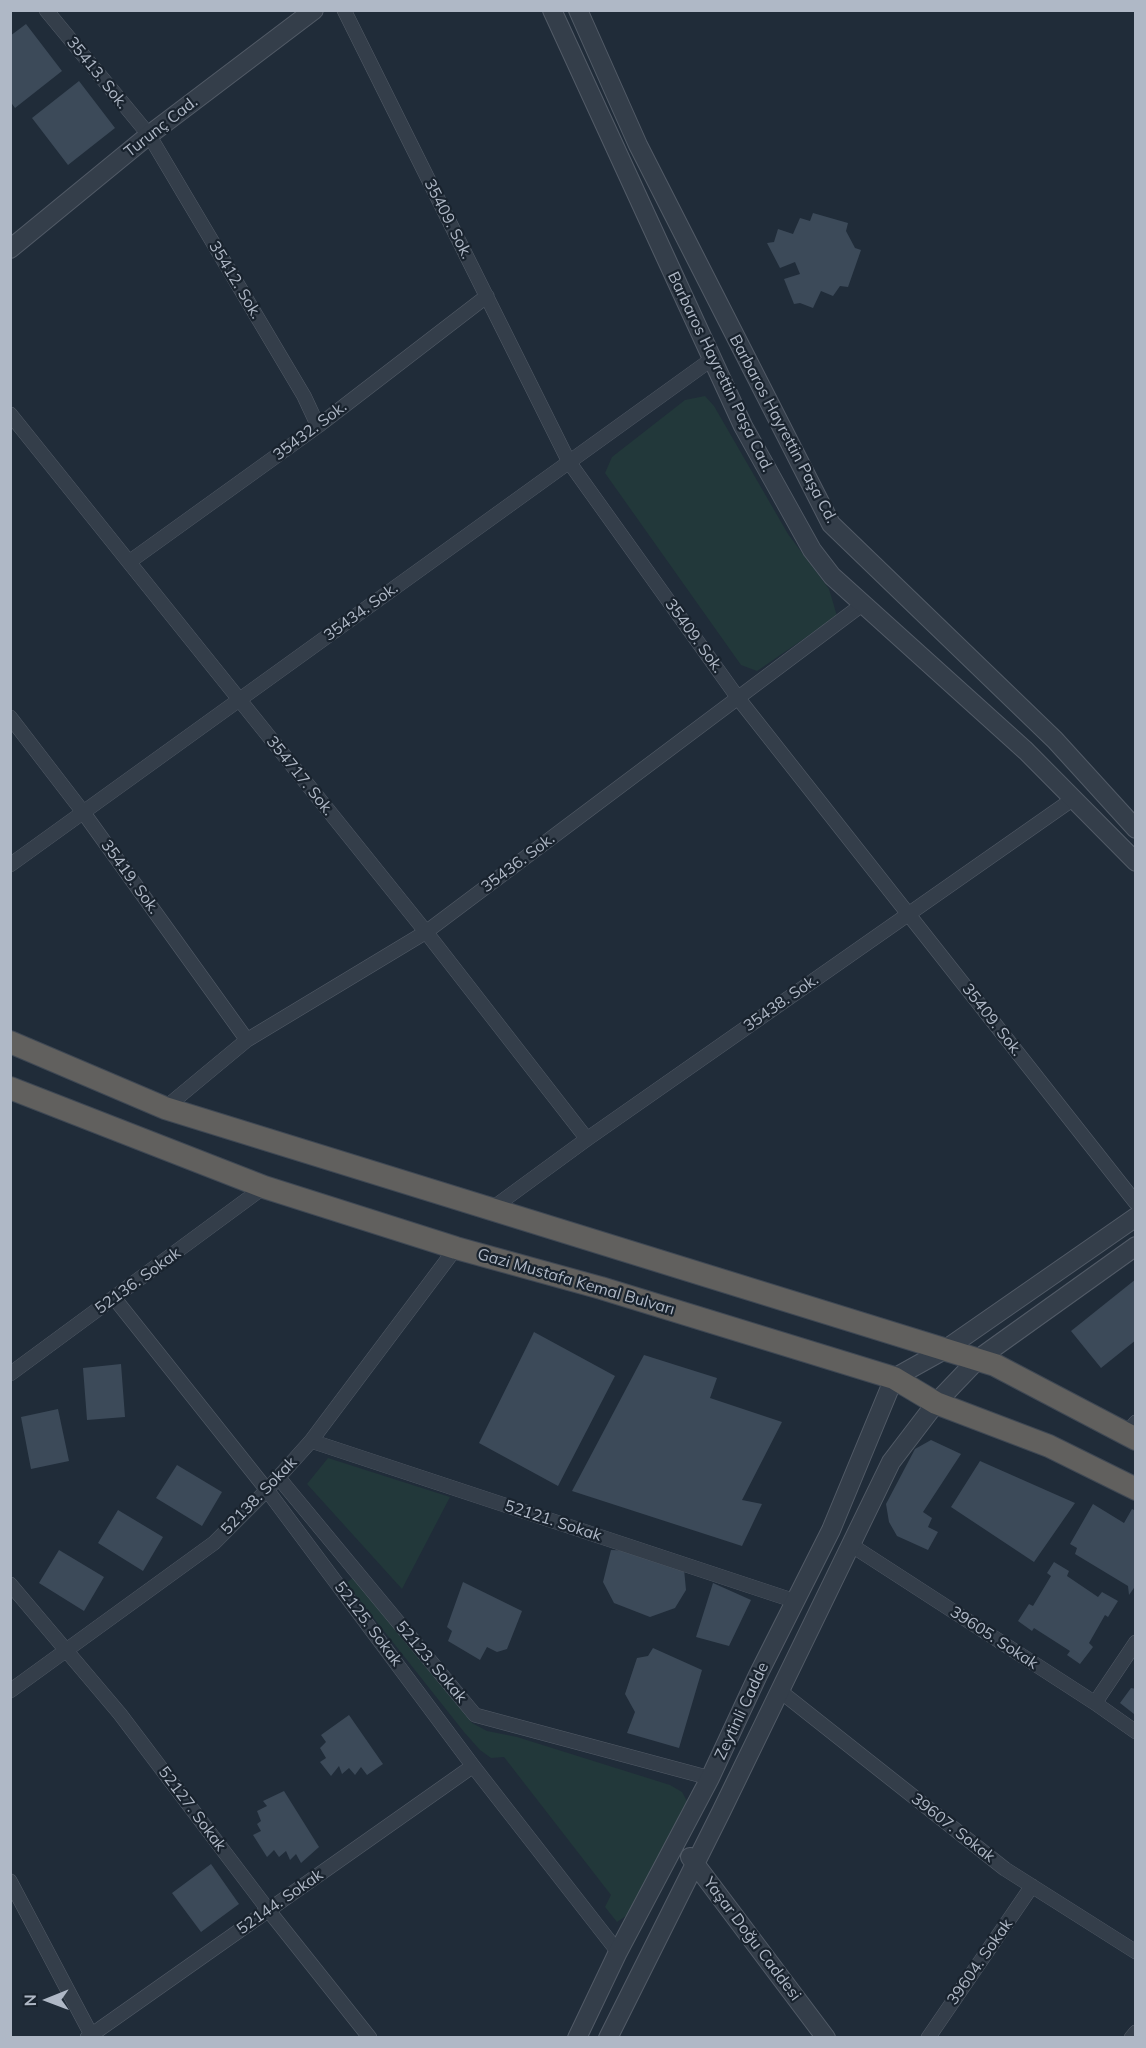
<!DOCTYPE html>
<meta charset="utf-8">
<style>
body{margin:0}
#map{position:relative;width:1146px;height:2048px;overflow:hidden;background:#202c39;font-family:Mulish,sans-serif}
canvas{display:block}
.frame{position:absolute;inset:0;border:12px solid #afb8c6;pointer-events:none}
.north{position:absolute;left:18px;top:1970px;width:60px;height:60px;-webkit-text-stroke:4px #19232e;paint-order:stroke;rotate:269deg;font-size:16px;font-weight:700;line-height:24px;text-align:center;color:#afb8c6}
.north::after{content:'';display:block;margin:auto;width:21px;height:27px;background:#afb8c6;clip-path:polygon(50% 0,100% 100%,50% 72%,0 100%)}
</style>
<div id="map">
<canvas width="1146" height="2048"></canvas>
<div class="frame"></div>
<div class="north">N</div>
</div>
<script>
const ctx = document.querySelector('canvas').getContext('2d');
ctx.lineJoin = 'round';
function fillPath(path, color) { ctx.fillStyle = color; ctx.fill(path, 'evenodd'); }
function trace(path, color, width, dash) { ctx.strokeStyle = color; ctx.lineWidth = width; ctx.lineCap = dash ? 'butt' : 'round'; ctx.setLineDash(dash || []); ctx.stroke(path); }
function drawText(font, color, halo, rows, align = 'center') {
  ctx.font = font + ' Mulish,sans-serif'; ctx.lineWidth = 4.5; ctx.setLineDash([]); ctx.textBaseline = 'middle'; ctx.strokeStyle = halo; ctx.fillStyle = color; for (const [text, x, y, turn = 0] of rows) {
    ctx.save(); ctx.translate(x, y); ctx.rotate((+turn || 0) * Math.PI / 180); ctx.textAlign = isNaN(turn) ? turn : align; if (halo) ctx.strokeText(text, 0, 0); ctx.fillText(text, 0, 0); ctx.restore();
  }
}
fillPath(new Path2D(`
 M705,396L714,406L788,534L829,589L837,616L757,671L741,665L605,473L612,457L685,400Z
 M328,1458L450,1497L402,1589L307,1484Z
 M353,1578L472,1723L487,1731L517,1737L670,1785L682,1792L688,1803L629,1914L617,1922L605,1907L611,1895L504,1757L491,1758L480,1750L464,1732L346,1583Z`), '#22383a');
fillPath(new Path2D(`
 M26,24L62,71L15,108L10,101V36Z
 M79,81L115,128L68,165L32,118Z
 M813,213L848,223L846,231L855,248L861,250L848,287L840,286L833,296L821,291L813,308L800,303L794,304L784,279L800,274L795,262L780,268L767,243L774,242L778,229L793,234L800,218L810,221Z
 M1136,1279V1340L1101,1368L1071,1331Z
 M534,1332L615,1376L558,1486L479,1443Z
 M644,1355L717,1378L710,1398L782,1422L742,1500L762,1504L742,1546L572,1491Z
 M121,1364L125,1417L87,1420L83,1368Z
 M58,1409L69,1461L31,1469L21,1417Z
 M931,1440L961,1454L923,1512L932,1518L928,1527L938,1532L928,1550L897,1536L889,1522L886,1504L915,1449Z
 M980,1461L1075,1503L1034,1562L951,1507Z
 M177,1465L222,1492L202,1526L156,1498Z
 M1093,1504L1124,1523L1132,1509L1136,1511V1585L1129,1595L1128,1586L1075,1554L1077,1548L1070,1544Z
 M118,1510L163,1537L143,1571L98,1543Z
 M59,1550L104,1577L84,1611L39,1583Z
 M611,1550L638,1551L684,1569L686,1590L675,1608L650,1617L614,1603L603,1582Z
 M1054,1562L1069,1571L1067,1576L1098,1597L1102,1592L1118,1601L1108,1617L1105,1615L1089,1643L1093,1647L1080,1664L1067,1655L1070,1651L1034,1628L1032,1631L1018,1621L1029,1604L1033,1606L1051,1576L1047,1573Z
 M463,1582L522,1611L507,1649L497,1652L487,1647L480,1660L448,1641L452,1631L447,1627Z
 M713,1583L751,1600L729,1646L696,1637Z
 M653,1648L702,1670L679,1748L627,1733L635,1712L625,1694L637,1658L648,1656Z
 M1131,1688L1136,1689L1134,1714L1120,1703Z
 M349,1715L383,1764L367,1775L361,1767L355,1775L349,1768L342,1774L339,1766L331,1776L320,1762L326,1758L320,1748L326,1742L321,1735Z
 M284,1791L319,1847L301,1863L296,1854L290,1860L286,1851L279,1857L274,1850L267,1857L253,1835L261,1831L257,1824L261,1821L257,1811L267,1806L263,1801Z
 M211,1864L239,1904L201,1932L172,1893Z`), '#3c4a59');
const minor = new Path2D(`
 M46,10L149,135L304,396L318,426
 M344,10L569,462L738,698L1136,1203
 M10,414L426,932L587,1139
 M129,562L318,426L487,296
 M10,717L83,812L247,1040
 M10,865L712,359
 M165,1108L247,1040L426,932L863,604
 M490,1210L587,1139L1073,799
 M115,1299L267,1490L473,1766L618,1952
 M10,1374L264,1187
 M1126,1434L1136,1422
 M311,1441L795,1601
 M278,1477L475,1715L710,1778
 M851,1545L1095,1703L1136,1732
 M10,1584L120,1714L269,1911L370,2038
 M10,1691L214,1543L267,1490L311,1441L456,1248
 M780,1691L1005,1869L1136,1952
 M1095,1703L1136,1642
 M10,1881L93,2038
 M87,2038L473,1766
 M928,2038L1032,1886
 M1131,2038L1136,2032`);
const tertiary = new Path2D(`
 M552,10L743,426L812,550L832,576L1026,751L1136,862
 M578,10L638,145L831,524L1055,740L1136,829
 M10,249L149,135L314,10
 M690,1857L826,2038
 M577,2038L618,1952L710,1778L758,1675L831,1530L894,1378L946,1349L1136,1217
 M608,2038L721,1812L891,1462L936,1403L978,1359L1136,1246`);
const trunk = new Path2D(`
 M10,1042L165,1108L995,1365L1136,1439
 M10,1088L264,1187L456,1248L601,1288L894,1378L936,1403L1049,1446L1136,1489`);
trace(minor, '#525b67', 15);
trace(tertiary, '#525b67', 20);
trace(trunk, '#3f4854', 24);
trace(minor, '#343e4a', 14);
trace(tertiary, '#343e4a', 18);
trace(trunk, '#61605e', 22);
drawText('16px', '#afb8c6', '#19232e', [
 ["35413. Sok.",97,73,51],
 ["Turunç Cad.",161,127,-38],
 ["35409. Sok.",448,219,63],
 ["35412. Sok.",235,280,59],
 ["Barbaros Hayrettin Paşa Cad.",720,372,64],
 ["Barbaros Hayrettin Paşa Cd.",783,429,62],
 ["35432. Sok.",310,431,-37],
 ["35434. Sok.",361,612,-36],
 ["35409. Sok.",694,636,54],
 ["354717. Sok.",300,776,51],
 ["35436. Sok.",518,863,-37],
 ["35419. Sok.",130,877,54],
 ["35438. Sok.",781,1003,-35],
 ["35409. Sok.",992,1020,52],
 ["52136. Sokak",138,1281,-36],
 ["Gazi Mustafa Kemal Bulvarı",576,1282,16],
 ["52138. Sokak",259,1496,-46],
 ["52121. Sokak",553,1521,18],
 ["52125. Sokak",368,1624,53],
 ["39605. Sokak",994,1638,33],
 ["52123. Sokak",431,1662,50],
 ["Zeytinli Cadde",742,1711,-65],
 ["52127. Sokak",192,1809,53],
 ["39607. Sokak",953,1828,38],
 ["52144. Sokak",280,1902,-35],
 ["Yaşar Doğu Caddesi",752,1939,53],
 ["39604. Sokak",980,1962,-55]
]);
</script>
